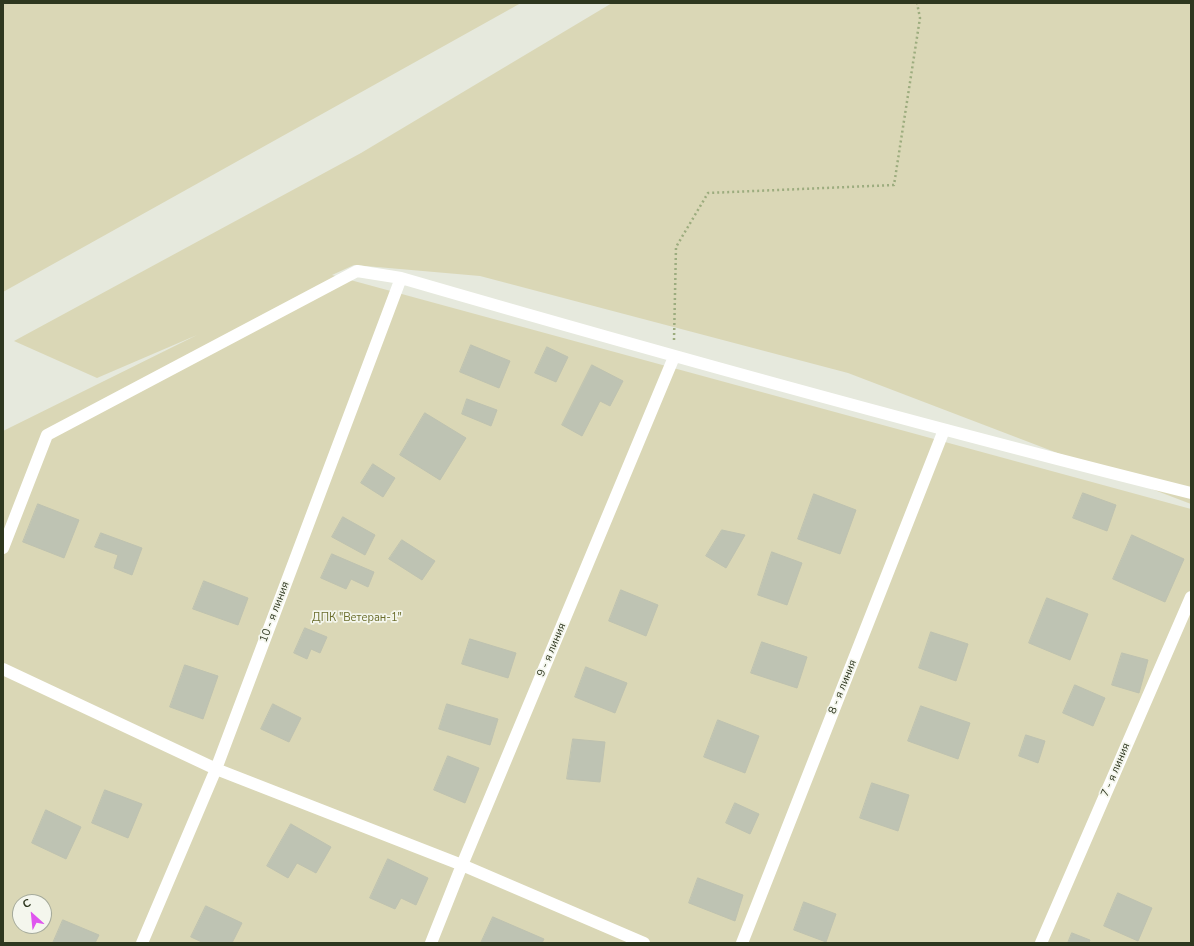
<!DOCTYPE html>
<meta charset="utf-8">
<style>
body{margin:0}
#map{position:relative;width:1194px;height:946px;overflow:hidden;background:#e6e9dd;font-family:"Nunito Sans",sans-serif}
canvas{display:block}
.frame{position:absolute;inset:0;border:4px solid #2e371f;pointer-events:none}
.north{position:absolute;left:12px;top:894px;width:40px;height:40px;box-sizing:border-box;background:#f4f6ed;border:1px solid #a5aa9b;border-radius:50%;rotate:333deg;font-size:11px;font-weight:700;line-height:16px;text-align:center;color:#2e371f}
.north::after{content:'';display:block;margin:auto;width:14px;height:18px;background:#df55ee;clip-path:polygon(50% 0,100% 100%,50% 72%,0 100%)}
</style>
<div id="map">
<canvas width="1194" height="946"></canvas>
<div class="frame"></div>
<div class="north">С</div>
</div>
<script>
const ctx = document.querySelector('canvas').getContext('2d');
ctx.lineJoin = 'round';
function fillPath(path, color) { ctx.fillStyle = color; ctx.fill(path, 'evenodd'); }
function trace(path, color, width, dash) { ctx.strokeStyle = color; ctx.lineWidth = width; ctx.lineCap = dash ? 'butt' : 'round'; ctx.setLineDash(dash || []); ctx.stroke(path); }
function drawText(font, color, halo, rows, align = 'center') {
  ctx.font = font + ' "Nunito Sans",sans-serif'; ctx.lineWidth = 3.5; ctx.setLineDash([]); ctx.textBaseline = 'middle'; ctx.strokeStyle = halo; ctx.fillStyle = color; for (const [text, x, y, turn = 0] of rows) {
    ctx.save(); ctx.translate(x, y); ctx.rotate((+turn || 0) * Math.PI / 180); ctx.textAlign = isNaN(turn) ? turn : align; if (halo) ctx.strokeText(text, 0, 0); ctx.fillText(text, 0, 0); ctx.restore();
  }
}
fillPath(new Path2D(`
 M3,3H521L3,292Z
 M612,3H1191V504L848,373L480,276L354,265L332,275L1191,509V943H3V431L197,335L97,378L14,341L361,153ZM20,902H44V926H20Z`), '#dad7b6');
const building = new Path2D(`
 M471,345L510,361L499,388L460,372Z
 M547,347L568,357L556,382L535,373Z
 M592,365L623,381L610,406L600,401L582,436L562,425Z
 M467,399L497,410L491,426L462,414Z
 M425,413L466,438L440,480L400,455Z
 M373,464L395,478L383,497L361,483Z
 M1083,493L1116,505L1107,531L1073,518Z
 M814,494L856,510L840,554L798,539Z
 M38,504L79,520L64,558L23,542Z
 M343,517L375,535L365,555L332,537Z
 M722,530L745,535L726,568L706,556Z
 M101,533L142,548L132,575L114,568L118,555L95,547Z
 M1132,535L1184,559L1165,602L1113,579Z
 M402,540L435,561L422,580L389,559Z
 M772,552L802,563L787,605L758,595Z
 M332,554L374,572L368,587L351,579L346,589L321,578Z
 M204,581L248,598L238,625L193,609Z
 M621,590L658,605L646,636L609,621Z
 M1047,598L1088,614L1070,660L1029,643Z
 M305,628L327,637L320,653L311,649L307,659L294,653Z
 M931,632L968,644L956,681L919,668Z
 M470,639L516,653L508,678L462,664Z
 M762,642L807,657L797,688L751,673Z
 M1122,653L1148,660L1139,693L1112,685Z
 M185,665L218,676L203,719L170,707Z
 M586,667L627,683L615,713L575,697Z
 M1075,685L1105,698L1093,726L1063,713Z
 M273,704L301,718L289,742L261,729Z
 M447,704L498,719L490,745L439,729Z
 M921,706L970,723L958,759L908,741Z
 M718,720L759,736L745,773L704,757Z
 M1026,735L1045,741L1038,763L1019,756Z
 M573,739L605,742L600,782L567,779Z
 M448,756L479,768L465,803L434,790Z
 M872,783L909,795L898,831L860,818Z
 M105,790L142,804L128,838L92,823Z
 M735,803L759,814L750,834L726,823Z
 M46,810L81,827L66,859L32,843Z
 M291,824L331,847L316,873L297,863L288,878L267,866Z
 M388,859L428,878L416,905L401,898L395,909L370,898Z
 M698,878L743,895L735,921L689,903Z
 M1118,893L1152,908L1138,941L1104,926Z
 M804,902L836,914L826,942L794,930Z
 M206,906L242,923L232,943H204L191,937Z
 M493,917L544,939L542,943H481Z
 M63,920L99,935L95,943H53Z
 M1072,933L1090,940L1089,943H1068Z`);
fillPath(building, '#bec3b3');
trace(building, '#bec2b0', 1);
trace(new Path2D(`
 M674,340L676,247L708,193L894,185L920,18L917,3`), '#9cac7e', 2.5, [2, 3]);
trace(new Path2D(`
 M3,548L47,435L357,271L401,278C663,354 926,427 1191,493
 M3,669L216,769L462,865L644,943
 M142,943L216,769L401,278
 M431,943L462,865L674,357
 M742,943L944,430
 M1041,943L1191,597`), '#fff', 12);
drawText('11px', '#2e371f', '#f4f6ed', [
 ["10 - я линия",275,612,-69],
 ["9 - я линия",552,650,-67],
 ["8 - я линия",843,687,-68],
 ["7 - я линия",1116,770,-67]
]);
drawText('11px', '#6a6d2b', '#f4f6ed', [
 ["ДПК \"Ветеран-1\"",357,618]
]);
</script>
